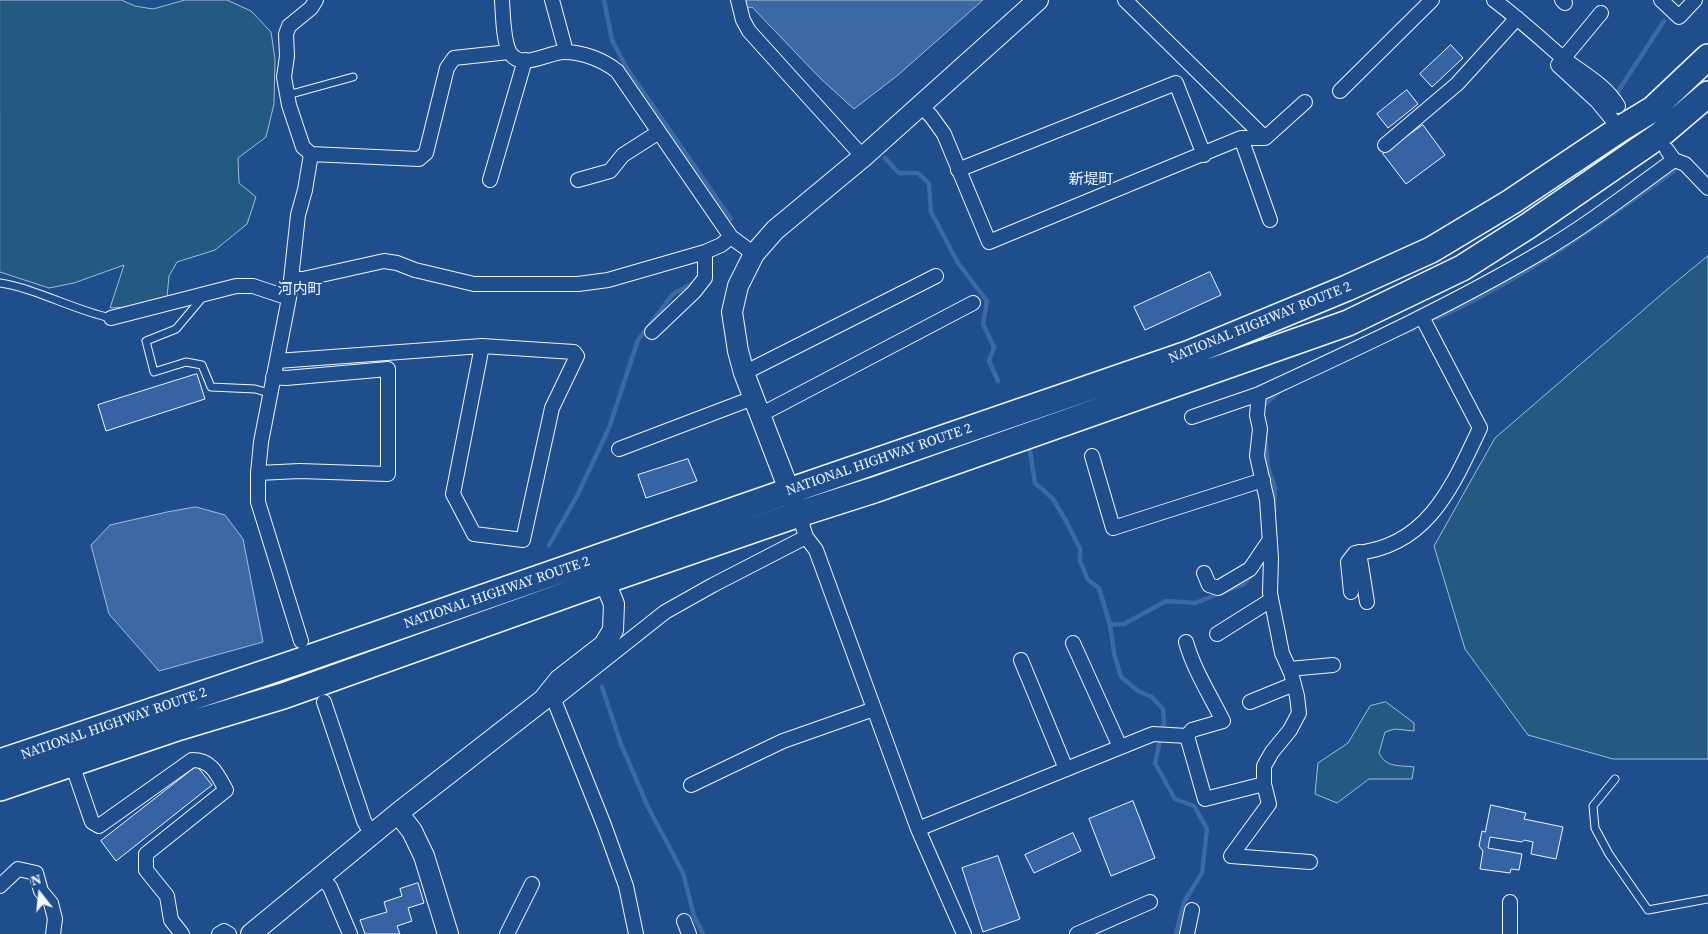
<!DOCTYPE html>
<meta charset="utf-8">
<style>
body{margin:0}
#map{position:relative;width:1708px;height:934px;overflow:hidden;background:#1f4e8c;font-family:"Source Serif 4",serif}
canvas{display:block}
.north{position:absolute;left:15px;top:869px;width:50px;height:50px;-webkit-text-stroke:4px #1f4e8c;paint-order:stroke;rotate:344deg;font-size:14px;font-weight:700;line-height:20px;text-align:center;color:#f2f6ff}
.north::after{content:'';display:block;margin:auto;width:18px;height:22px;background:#f2f6ff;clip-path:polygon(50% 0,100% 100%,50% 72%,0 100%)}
</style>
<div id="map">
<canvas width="1708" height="934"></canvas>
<div class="north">N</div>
</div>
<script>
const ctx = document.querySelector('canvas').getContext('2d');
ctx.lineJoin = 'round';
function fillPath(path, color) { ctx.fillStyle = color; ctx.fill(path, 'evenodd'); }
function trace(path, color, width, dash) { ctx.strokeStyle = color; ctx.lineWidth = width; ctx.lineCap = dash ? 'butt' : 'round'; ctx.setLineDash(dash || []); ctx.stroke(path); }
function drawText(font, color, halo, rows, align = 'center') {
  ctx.font = font + ' "Source Serif 4","Noto Sans JP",serif'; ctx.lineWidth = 4; ctx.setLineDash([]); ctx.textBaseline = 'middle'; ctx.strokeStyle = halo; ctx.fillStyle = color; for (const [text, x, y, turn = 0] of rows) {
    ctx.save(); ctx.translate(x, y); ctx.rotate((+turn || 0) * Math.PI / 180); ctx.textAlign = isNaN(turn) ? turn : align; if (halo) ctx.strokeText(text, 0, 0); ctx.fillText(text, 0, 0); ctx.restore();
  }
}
const green = new Path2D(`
 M0,0H121L135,6L153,9L185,0H227L251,11L271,32L275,59L274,104L266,137L238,158L239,183L256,197L247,224L215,250L177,262L169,276L167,297L129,307L110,308L124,265L74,283L49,288L0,272Z
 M1708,256V759H1613L1528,735L1465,649L1434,546L1495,438L1670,287Z
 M1386,702L1414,723V731L1395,729L1385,732L1379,753C1386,768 1399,765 1414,767L1412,779H1369L1337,803L1315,794L1318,763L1348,743L1370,706Z`);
fillPath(green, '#245a82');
trace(green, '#a8bbd7', 1);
const water = new Path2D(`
 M745,0H983L898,75L854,109L820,78L752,7L744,9Z
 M196,507L225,515L243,539L263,642L159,671L109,614L91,545L110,525L167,512Z`);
fillPath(water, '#3b69a3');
trace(water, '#a8bbd7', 1);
trace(new Path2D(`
 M604,0L612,40L626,67L731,219
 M1617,93L1664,21
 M885,158L899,173H918L929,184L931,212L958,263L987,301L983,324L994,347L989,361L998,381
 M1437,318C1522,280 1598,225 1674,171
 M1401,334L1414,329
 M1263,409V406L1281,390
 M1265,434L1268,467L1275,488L1274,513
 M1029,444L1035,483L1053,499L1066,521L1080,549V561L1088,580L1099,588L1110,625L1114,653L1121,677L1138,691L1152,697L1163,709L1164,722L1155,763L1175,799L1194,806L1207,829L1202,873L1184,902L1176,934
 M549,545L577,496L609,428L638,340L673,294L692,284
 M1110,625L1124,624L1166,601L1195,603L1244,584L1252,574
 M602,687L621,744L648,807L683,873L694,916L703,934`), '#3b69a3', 4.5);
const building = new Path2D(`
 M1451,45L1463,58L1432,87L1420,74Z
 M1407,90L1418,104L1388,128L1377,114Z
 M1423,125L1445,155L1406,184L1383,154Z
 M1210,272L1221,295L1145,330L1134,307Z
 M197,374L205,399L106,431L98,405Z
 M688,459L697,481L646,498L638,475Z
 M197,766L212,785L116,861L101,841Z
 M1133,801L1155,858L1111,876L1089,819Z
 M1491,805L1526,813L1524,819L1563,827L1556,859L1531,854L1533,842L1524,840L1522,842L1490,837L1488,848L1522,854L1519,870L1511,869L1510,873L1480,869L1483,851L1479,846L1482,831L1485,832Z
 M1073,833L1081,851L1034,873L1025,855Z
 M998,856L1020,919L983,932L962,868Z
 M418,883L424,903L408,908L412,921L397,926L400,934H365L360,920L387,912L384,902L402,896L400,889Z`);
fillPath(building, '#3563a3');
trace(building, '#f2f6ff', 1);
const lane = new Path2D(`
 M287,93H295L353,77
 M0,283C38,289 73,310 111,318
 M202,298L176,329L146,341L154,372L186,362L202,365L211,387L255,389L269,393
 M1615,779L1593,806L1595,828L1609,854L1648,910L1708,899`);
const street = new Path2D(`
 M316,0L311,8L289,26L286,34L287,56L284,77L289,105L303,147L311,154L419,159L426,153L447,68L454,58L509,52
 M502,0C503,14 503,41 510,53C522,71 548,52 564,52C583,52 603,60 617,71L731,237L754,254
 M552,0L564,44L565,52
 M738,0L743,20L749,31L863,157
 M1125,0L1265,138
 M1494,0C1518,18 1540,38 1563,58C1582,73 1606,85 1618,106
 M1562,0L1565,3
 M1661,0L1679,17L1695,0
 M1601,13L1558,65L1597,101L1620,129
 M1340,91L1432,0
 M921,106L931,116L944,134L989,242L1241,138H1265L1305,102
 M1241,138L1270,220
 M1385,145L1457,84L1517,18
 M1667,150L1674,160L1685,164L1708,188
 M958,170L1176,83L1204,155
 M490,180L525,60
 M578,180L610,171L623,155L659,132
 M292,279H303L384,261L397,263L415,270L474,284H578L608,280L705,252L721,245L731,237
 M111,318L236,286H253L289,298
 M652,332L694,292L705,278V252
 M277,361L482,346L574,352L577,356L552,408L523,540L474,534L453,494L482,346
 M744,373L936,276
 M760,415L973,303
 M1192,417L1259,394
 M619,449L753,398
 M1092,456L1113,528L1263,480
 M258,473L300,471L388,474V369L286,378L273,377
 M799,514L806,537L816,550L918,829L964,934
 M1359,552L1367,602
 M1204,573L1209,585L1218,588L1250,569L1269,541
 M1351,592L1348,562L1355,553C1428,547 1453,485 1480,428L1422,317
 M1217,634L1271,600
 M301,641L258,502V473L261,442L289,298L298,215L305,190L311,154
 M1186,642C1194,670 1210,695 1223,721L1192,730L1187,736
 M1073,643L1120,747
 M1021,660L1066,769
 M1289,669L1333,665
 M546,700H554L604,825L626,886L636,934
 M554,700L665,612L713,585L806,537
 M324,702L364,821L372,835
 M1250,702L1294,684
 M72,764L92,822L99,826L192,760C212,760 217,774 226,790L146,854V870L167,896L171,920L182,934
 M691,785L783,741L874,709
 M918,829L1153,734L1187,736L1205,799L1264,784
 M1231,856L1269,804L1264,784V766L1272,752L1290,730L1299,713L1297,696L1291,673L1282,653L1270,593L1271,558L1267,500L1257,456L1260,429L1257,415L1259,394C1356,349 1452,305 1543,251C1589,224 1631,191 1674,160
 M1231,856L1310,862
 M321,877L330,887L350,934
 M0,886L18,869L36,873L41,891L51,903L55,919L53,934
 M1510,902V934
 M684,921L689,934
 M219,934L224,931L229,934
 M507,934L532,884
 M1077,934L1150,902
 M1187,934L1192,910`);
const secondary = new Path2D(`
 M794,503L744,373L738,351L732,312L738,286L754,254L775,230L863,157L1038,0
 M398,813L412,831L424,856L448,934
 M251,934L398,813L543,700L559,680L604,645L613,630L614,604L599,567`);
const highway = new Path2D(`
 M0,762L294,663L789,491L1190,353L1347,288L1431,250L1511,202L1620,129L1653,109L1708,57
 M0,788L180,727L283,696L605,581L799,514L874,490L1348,323L1462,268L1528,226L1660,135L1708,94`);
trace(lane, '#f2f6ff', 9);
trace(street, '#f2f6ff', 16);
trace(secondary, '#f2f6ff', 22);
trace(highway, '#f2f6ff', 28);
trace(lane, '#1f4e8c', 7);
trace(street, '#1f4e8c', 14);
trace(secondary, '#1f4e8c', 20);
trace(highway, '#1f4e8c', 25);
drawText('14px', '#f2f6ff', '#1f4e8c', [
 ["NATIONAL HIGHWAY ROUTE 2",1260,323,-22],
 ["NATIONAL HIGHWAY ROUTE 2",879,460,-19],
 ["NATIONAL HIGHWAY ROUTE 2",497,593,-19],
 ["NATIONAL HIGHWAY ROUTE 2",114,724,-19]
]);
drawText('15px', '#f2f6ff', '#1f4e8c', [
 ["新堤町",1091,180],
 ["河内町",300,290]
]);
</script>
